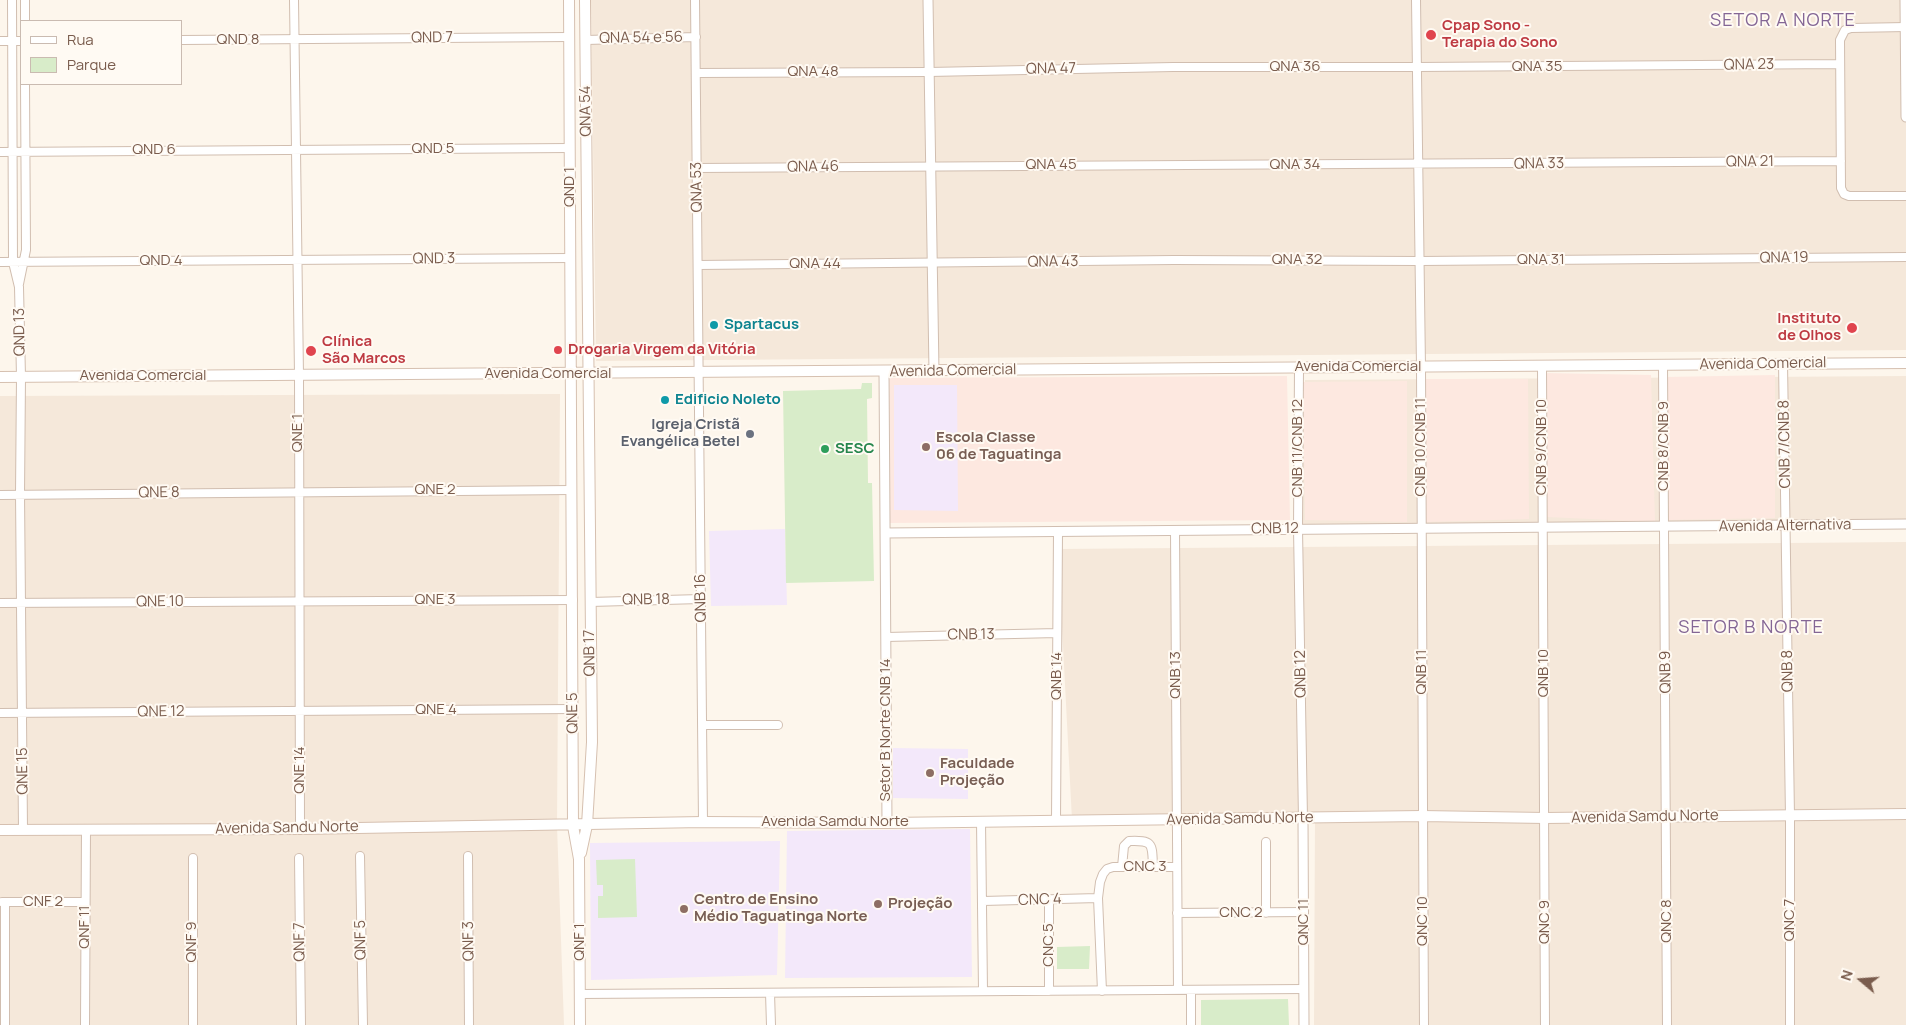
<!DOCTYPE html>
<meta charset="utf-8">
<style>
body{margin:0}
#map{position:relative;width:1906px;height:1025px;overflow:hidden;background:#fdf6ec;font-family:Manrope,sans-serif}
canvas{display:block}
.legend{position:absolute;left:20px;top:20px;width:162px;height:65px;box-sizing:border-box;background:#fffaf3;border:1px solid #cabbb1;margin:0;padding:6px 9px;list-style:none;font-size:15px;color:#7a5c4d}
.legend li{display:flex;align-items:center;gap:10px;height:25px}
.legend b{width:25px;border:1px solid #cabbb1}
.north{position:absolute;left:1836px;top:955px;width:50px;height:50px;-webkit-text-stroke:4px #fffaf3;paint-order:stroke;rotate:288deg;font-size:14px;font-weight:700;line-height:20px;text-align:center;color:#7a5c4d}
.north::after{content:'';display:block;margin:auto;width:18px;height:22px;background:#7a5c4d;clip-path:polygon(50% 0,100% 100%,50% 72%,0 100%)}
</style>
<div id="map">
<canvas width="1906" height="1025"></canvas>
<ul class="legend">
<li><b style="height:6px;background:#fff"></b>Rua</li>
<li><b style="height:14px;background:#d8ecc9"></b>Parque</li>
</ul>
<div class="north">N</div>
</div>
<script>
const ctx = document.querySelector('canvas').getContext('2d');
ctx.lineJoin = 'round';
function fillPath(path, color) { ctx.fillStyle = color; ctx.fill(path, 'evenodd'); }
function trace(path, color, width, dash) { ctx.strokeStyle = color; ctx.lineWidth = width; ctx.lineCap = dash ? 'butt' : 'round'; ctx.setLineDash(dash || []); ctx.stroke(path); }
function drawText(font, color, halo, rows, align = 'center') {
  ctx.font = font + ' Manrope,sans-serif'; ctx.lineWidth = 4; ctx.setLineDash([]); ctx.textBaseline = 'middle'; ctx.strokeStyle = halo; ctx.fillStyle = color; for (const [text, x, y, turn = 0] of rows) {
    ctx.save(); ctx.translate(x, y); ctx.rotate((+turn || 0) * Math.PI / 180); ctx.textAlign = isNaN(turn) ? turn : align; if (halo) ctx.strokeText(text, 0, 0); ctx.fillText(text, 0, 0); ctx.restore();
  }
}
fillPath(new Path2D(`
 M591,0H1906V350L596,361Z
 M1906,376V525L1298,529L1305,380Z
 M560,394L557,826L564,1025H0V830L463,826L0,825V396Z
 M1906,542V809L1072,820L1058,549Z
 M1315,818L1906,820V1025H1314Z`), '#f5e8da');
fillPath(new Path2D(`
 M1544,373L1651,375L1655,522L1547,517Z
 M1775,375V518L1669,520L1665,377Z
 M1287,376L1290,520L889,523L887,378Z
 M1426,379H1528L1529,519L1426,522Z
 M1407,381V522L1305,520L1303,382Z`), '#fde8e0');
fillPath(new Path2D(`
 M894,385H957L958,511L894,510Z
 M785,529L787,605L711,606L709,531Z
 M893,748L968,749V799L893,798Z
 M970,829L972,977L785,978L787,831Z
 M780,841L777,975L591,980L590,843Z`), '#f3e8fa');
fillPath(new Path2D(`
 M862,383H872V398L867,399L868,483H872L874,581L786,583L783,391L861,389Z
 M635,859L637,917L598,918V896H603V885H597L596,860Z
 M1090,946L1089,969H1057V947Z
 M1288,999L1289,1025H1201V1000Z`), '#d8ecc9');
const minor = new Path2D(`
 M12,0L13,262L19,287L21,377L20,494L23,830
 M25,0V21
 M294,0L299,375L300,829
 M695,0L703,822
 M1416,0L1421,367L1424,1025
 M1906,27L1851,28L1845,30L1840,40L1841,188L1844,194L1849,196H1906
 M181,40L569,37
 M586,40L696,37
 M0,41H21
 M697,73L929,72L1173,67H1417L1840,64
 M0,152L570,148
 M697,168L1841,161
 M0,262L570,258
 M698,265L1174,260L1420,261L1906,257
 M19,284L26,250L25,84
 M1783,363L1790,816V1025
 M1663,365L1667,1025
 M1542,366L1545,1025
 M1299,367L1298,529L1303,819
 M0,495L572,490
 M1175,531L1178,990
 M590,602L701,599
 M0,603L573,600
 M886,637L1057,633
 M0,713L573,709
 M702,725H778
 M1056,820L1058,532
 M981,821L983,991
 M1266,842V913
 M360,856L363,1025
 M468,856L469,1025
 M299,858L301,1025
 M1122,867L1124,846L1129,841C1154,840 1152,844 1153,867
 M983,901L1098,898
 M2,902H85
 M1177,913L1304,912
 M1191,990V1025
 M1049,991V900
 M1102,991L1098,898L1100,882L1103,874L1107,869L1113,867H1177
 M770,993L771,1025
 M580,994L1304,989
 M5,1025V902
 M85,1025L86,829
 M193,1025V858`);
const tertiary = new Path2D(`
 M928,0L934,371
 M1905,0L1906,117
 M884,371L887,823
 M885,533L1906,524
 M1303,819L1304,1025`);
const secondary = new Path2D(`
 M569,0L573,826L579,859L580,1025
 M0,377L1906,363
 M0,830L300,829L703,822L887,823L1422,816L1545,818L1906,814
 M581,853L587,825L592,742L585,0`);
trace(minor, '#d1beb0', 10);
trace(tertiary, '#d1beb0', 11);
trace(secondary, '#d6c0b0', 12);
trace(minor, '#fff', 8);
trace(tertiary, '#fff', 9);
trace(secondary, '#fff', 10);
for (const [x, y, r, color] of [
 [1431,35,6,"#e0444e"],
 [714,325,5,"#0f9aa8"],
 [1852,328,6,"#e0444e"],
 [558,350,5,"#e0444e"],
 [311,351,6,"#e0444e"],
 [665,400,5,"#0f9aa8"],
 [750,434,5,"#6b7280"],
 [926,447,5,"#8d6e63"],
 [825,449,5,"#2e9e5b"],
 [930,773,5,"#8d6e63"],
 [878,904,5,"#8d6e63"],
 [684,909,5,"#8d6e63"]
]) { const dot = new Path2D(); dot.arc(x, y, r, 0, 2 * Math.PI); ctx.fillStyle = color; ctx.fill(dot); trace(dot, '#fffaf3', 2); }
drawText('bold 15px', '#be3a42', '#fffaf3', [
 ["Cpap Sono -",1442,26],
 ["Terapia do Sono",1442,43],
 ["Instituto",1841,319,"right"],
 ["de Olhos",1841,336,"right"],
 ["Clínica",322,342],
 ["São Marcos",322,359],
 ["Drogaria Virgem da Vitória",568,350]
], 'left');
drawText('15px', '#7a5c4d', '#fffaf3', [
 ["QND 7",432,38,-1],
 ["QNA 54 e 56",641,38,-1],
 ["QND 8",238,40],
 ["QNA 23",1749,65,-1],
 ["QNA 36",1295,67],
 ["QNA 35",1537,67],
 ["QNA 47",1051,69,-1],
 ["QNA 48",813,72],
 ["QNA 54",586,111,-91],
 ["QND 5",433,149],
 ["QND 6",154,150],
 ["QNA 21",1750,162,-1],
 ["QNA 33",1539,164,-1],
 ["QNA 45",1051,165],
 ["QNA 34",1295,165],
 ["QNA 46",813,167,-1],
 ["QND 1",570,187,-90],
 ["QNA 53",697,187,-91],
 ["QNA 19",1784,258,-1],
 ["QND 3",434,259,-1],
 ["QNA 32",1297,260],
 ["QNA 31",1541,260],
 ["QND 4",161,261],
 ["QNA 43",1053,262,-1],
 ["QNA 44",815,264],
 ["QND 13",20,332,-91],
 ["Avenida Comercial",1763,364,-1],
 ["Avenida Comercial",1358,367],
 ["Avenida Comercial",953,371,-1],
 ["Avenida Comercial",548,374],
 ["Avenida Comercial",143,376],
 ["QNE 1",298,433,-90],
 ["CNB 7/CNB 8",1785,444,-91],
 ["CNB 8/CNB 9",1664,446,-90],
 ["CNB 10/CNB 11",1421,447,-90],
 ["CNB 9/CNB 10",1542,447,-90],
 ["CNB 11/CNB 12",1298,448,-90],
 ["QNE 2",435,490],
 ["QNE 8",159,493,-1],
 ["Avenida Alternativa",1785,526,-1],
 ["CNB 12",1275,529,-1],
 ["QNB 16",701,598,-91],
 ["QNE 3",435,600],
 ["QNB 18",646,600,-1],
 ["QNE 10",160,602,-1],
 ["CNB 13",971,635,-1],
 ["QNB 17",590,653,-91],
 ["QNB 8",1788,671,-91],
 ["QNB 11",1422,672,-90],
 ["QNB 9",1666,672,-91],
 ["QNB 10",1544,673,-90],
 ["QNB 12",1301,674,-91],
 ["QNB 13",1176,675,-90],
 ["QNB 14",1057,676,-90],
 ["QNE 4",436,710],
 ["QNE 12",161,712,-1],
 ["QNE 5",573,713,-91],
 ["Setor B Norte CNB 14",886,730,-90],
 ["QNE 14",300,770,-90],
 ["QNE 15",23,771,-91],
 ["Avenida Samdu Norte",1645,817,-1],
 ["Avenida Samdu Norte",1240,819,-1],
 ["Avenida Samdu Norte",835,822],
 ["Avenida Sandu Norte",287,828,-1],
 ["CNC 3",1145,867],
 ["CNC 4",1040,900,-2],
 ["CNF 2",43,902],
 ["CNC 2",1241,913],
 ["QNC 7",1790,920,-90],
 ["QNC 10",1423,921,-90],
 ["QNC 8",1667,921,-90],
 ["QNC 11",1304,922,-90],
 ["QNC 9",1545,922,-90],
 ["QNF 11",85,927,-90],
 ["QNF 5",361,940,-91],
 ["QNF 3",469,941,-91],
 ["QNF 9",192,942,-90],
 ["QNF 7",300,942,-91],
 ["QNF 1",580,942,-90],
 ["CNC 5",1049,945,-90]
]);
drawText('bold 15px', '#0d838f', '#fffaf3', [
 ["Spartacus",724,325],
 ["Edificio Noleto",675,400]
], 'left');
drawText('bold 15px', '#5b616d', '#fffaf3', [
 ["Igreja Cristã",740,425],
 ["Evangélica Betel",740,442]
], 'right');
drawText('bold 15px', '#785e54', '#fffaf3', [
 ["Escola Classe",936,438],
 ["06 de Taguatinga",936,455],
 ["Faculdade",940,764],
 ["Projeção",940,781],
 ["Centro de Ensino",694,900],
 ["Médio Taguatinga Norte",694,917],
 ["Projeção",888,904]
], 'left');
drawText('bold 15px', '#27864d', '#fffaf3', [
 ["SESC",835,449]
], 'left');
ctx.letterSpacing = '1px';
drawText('18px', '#846695', '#fffaf3', [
 ["SETOR A NORTE",1783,21],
 ["SETOR B NORTE",1751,628]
]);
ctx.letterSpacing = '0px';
</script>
